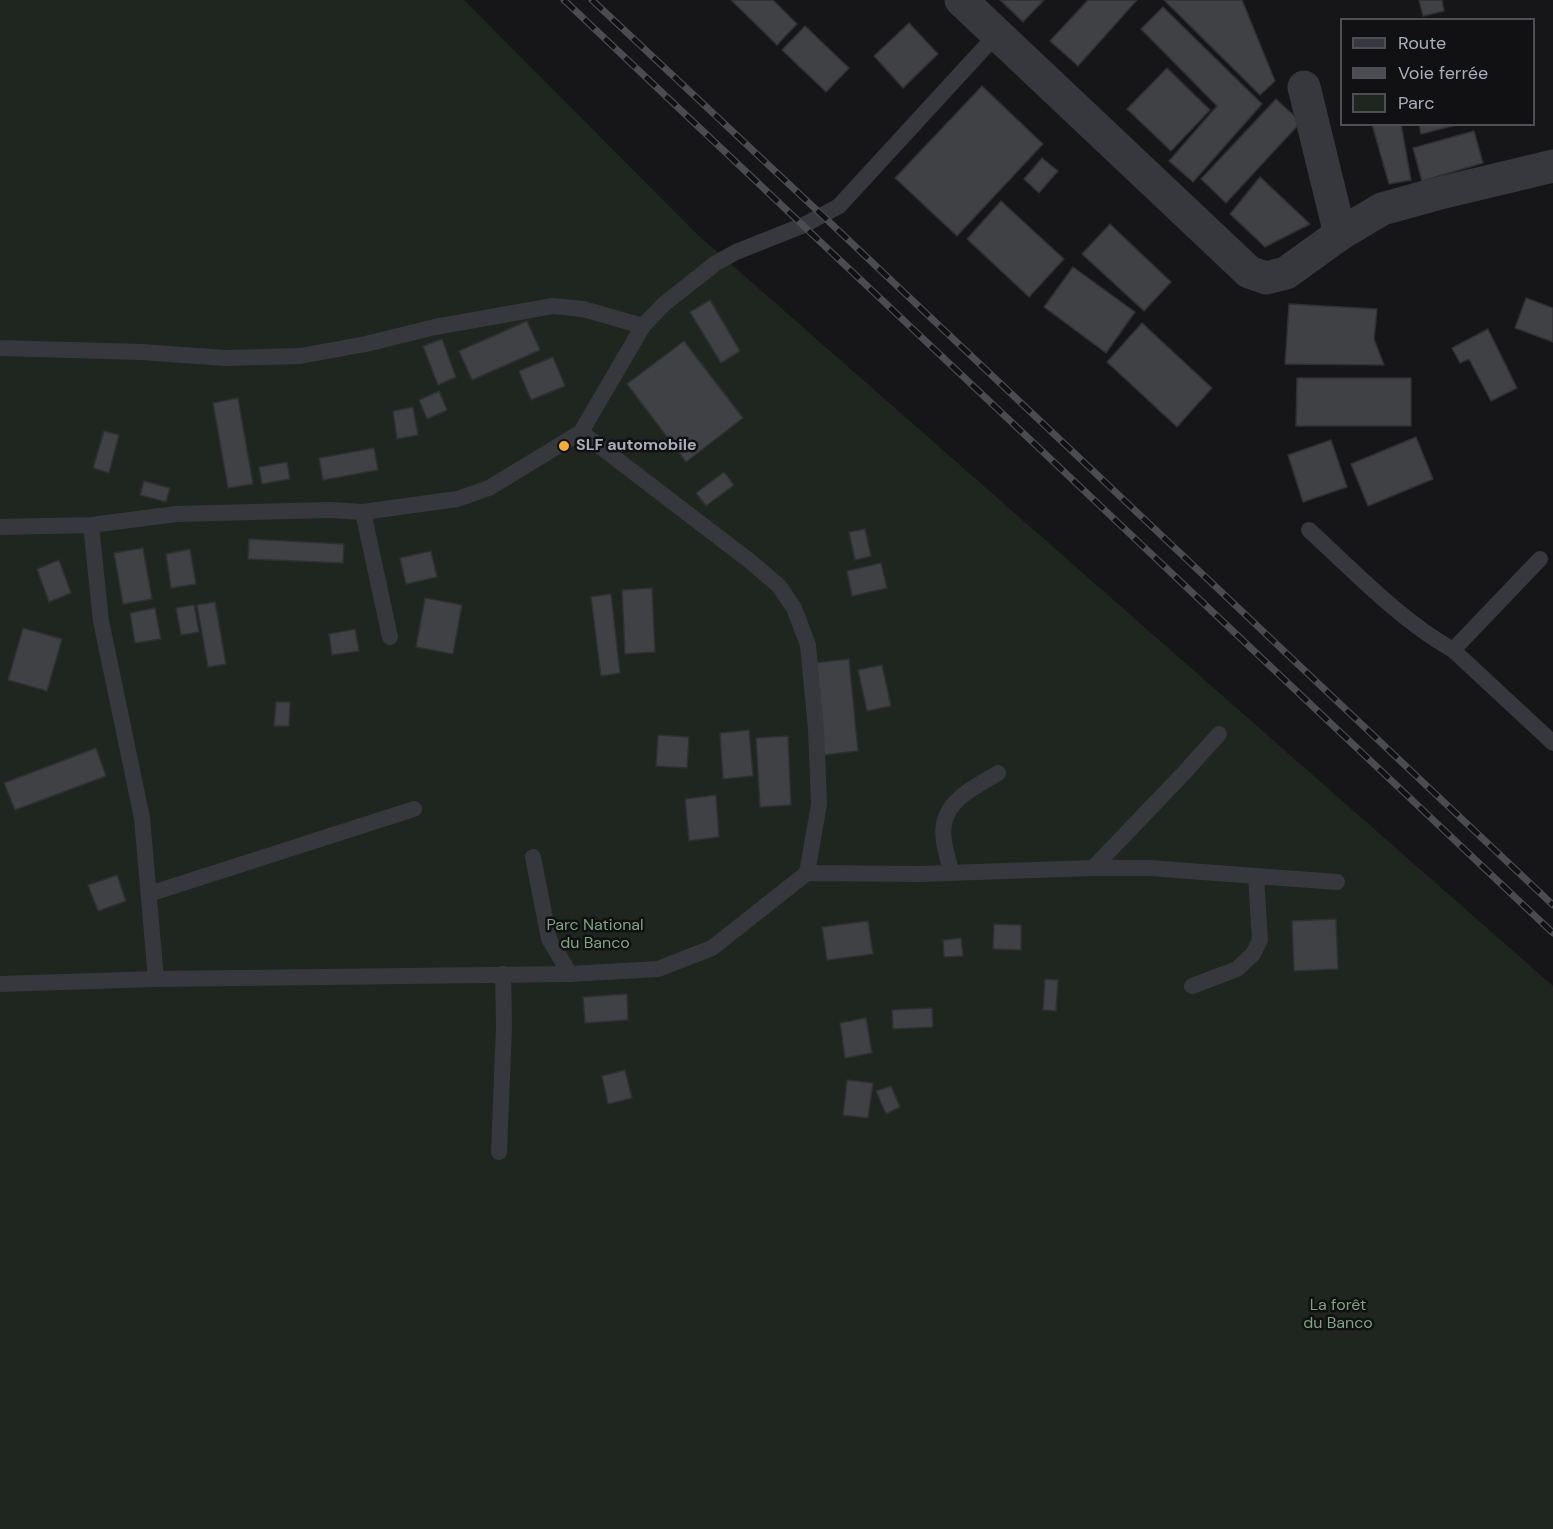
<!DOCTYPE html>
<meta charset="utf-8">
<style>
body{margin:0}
#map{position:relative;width:1553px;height:1529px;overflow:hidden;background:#161618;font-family:"DM Sans",sans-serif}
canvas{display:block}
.legend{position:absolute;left:1340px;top:18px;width:195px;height:108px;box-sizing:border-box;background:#111113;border:2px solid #4d4f55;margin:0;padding:8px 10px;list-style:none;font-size:18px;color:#a8adb8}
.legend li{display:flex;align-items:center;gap:12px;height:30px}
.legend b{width:30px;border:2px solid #4d4f55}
</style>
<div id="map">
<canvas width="1553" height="1529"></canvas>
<ul class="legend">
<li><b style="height:8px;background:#37383d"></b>Route</li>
<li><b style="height:8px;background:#4a4c52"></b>Voie ferrée</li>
<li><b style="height:16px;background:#1e261f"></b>Parc</li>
</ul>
</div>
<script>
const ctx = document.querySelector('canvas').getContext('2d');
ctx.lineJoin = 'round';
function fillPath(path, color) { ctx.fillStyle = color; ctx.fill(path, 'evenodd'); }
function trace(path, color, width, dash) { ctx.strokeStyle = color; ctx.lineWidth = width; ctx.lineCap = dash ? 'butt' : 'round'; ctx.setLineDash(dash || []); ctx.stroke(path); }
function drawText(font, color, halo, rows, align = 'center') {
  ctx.font = font + ' "DM Sans",sans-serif'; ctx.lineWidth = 5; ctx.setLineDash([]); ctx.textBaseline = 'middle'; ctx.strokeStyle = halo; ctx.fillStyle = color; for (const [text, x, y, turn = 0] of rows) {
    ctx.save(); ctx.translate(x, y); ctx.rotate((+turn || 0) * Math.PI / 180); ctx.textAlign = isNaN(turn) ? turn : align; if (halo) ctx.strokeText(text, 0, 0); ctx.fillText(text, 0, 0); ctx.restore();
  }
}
fillPath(new Path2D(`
 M0,0H464L698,235L1553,986V1529H0Z`), '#1e261f');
const building = new Path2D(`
 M731,0H773L797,24L777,45Z
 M1000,0H1044L1023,22Z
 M1088,0H1137L1078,66L1050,41Z
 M1164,0H1242L1275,81L1260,95Z
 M1419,0H1442L1444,11L1423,16Z
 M1163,7L1262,104L1193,182L1169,161L1217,106L1141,29Z
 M909,23L938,54L903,88L874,56Z
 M805,26L849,68L826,92L782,50Z
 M1167,68L1210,110L1171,151L1127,109Z
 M982,86L1043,144L957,236L895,178Z
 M1276,99L1301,122L1226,203L1201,179Z
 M1372,124H1401L1411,180L1389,184Z
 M1419,124H1460L1421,134Z
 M1474,131L1483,163L1422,181L1413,148Z
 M1042,158L1058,171L1039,193L1024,179Z
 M1260,177L1310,224L1265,247L1230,214Z
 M1001,201L1064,259L1029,297L967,239Z
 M1110,224L1171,282L1144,311L1082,254Z
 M1073,267L1135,312L1106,353L1044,307Z
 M1526,298L1553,308V342L1515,328Z
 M710,300L740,351L721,363L690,312Z
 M1289,304L1377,309L1374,339L1384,365L1285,364Z
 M527,321L540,350L472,380L459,351Z
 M1142,323L1212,388L1177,427L1107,362Z
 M1488,329L1517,388L1491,401L1469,359L1460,363L1452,348Z
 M442,339L456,377L438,385L423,346Z
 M684,341L743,418L686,462L627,384Z
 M553,357L565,386L531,400L519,371Z
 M1297,378H1411V426H1296Z
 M439,391L447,410L427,419L419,400Z
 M238,398L253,484L228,488L213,403Z
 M413,407L418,435L397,439L393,411Z
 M104,431L119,435L109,473L93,468Z
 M1416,437L1433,479L1368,506L1351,464Z
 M1331,440L1347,487L1303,502L1288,455Z
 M374,448L378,470L323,480L319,458Z
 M287,462L290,479L262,484L259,467Z
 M724,472L734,485L706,506L696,493Z
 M144,481L170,488L166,502L140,495Z
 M865,529L871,556L855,560L849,532Z
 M249,539L344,544L343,563L248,559Z
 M143,548L152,599L123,604L114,553Z
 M190,549L196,584L171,588L166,554Z
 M431,551L437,577L406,584L400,558Z
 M59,560L71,593L49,602L37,569Z
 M881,563L887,588L852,596L847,571Z
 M652,588L655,652L625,654L622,590Z
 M611,594L620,673L601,676L591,597Z
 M425,598L462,605L453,654L416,647Z
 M215,602L226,664L208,667L197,605Z
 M194,605L199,632L181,635L176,608Z
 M155,608L161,639L135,643L130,613Z
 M23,628L62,639L47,691L8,680Z
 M355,629L359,651L332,655L329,634Z
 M849,659L858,751L823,755L814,663Z
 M882,665L891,706L867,711L858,670Z
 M276,702H290L289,726H274Z
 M749,730L753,776L723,779L720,733Z
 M658,735L689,737L687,768L656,766Z
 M788,736L791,805L760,807L756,738Z
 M96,748L106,776L15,810L4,783Z
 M716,795L719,837L689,841L685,799Z
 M117,875L126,901L98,911L88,885Z
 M1336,919L1338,969L1294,971L1292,921Z
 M868,921L873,954L827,960L822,927Z
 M994,924L1021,925V950L993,949Z
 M961,938L963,956L944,957L943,940Z
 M1045,979L1058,980L1056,1011L1043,1010Z
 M627,994L628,1020L585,1023L583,997Z
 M932,1008L933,1027L893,1029L892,1010Z
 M866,1018L872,1053L845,1058L840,1023Z
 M625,1070L632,1098L608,1104L602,1076Z
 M847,1080L873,1083L868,1118L843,1115Z
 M891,1086L900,1107L886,1114L876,1091Z`);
fillPath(building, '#404145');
trace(building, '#303034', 1.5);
trace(new Path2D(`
 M0,348L141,352L225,358L300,356L366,344L435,327L553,306L583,309L643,326
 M581,432L751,562L779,586L794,608L808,645L816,729L819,804L807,873
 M363,512L390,637
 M91,525L101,621L142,818L156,979
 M0,527L91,525L176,514L330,510L363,512L457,499L489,488L581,432L643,326L664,304L716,263L736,252L804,225L839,206L997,34
 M1309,530C1355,572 1399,619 1453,650
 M1540,559L1453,650L1553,743
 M533,857L549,939L570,974
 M1093,868L1183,774L1219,734
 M951,872C948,857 941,840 944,824C948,798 979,785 998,773
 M149,894L414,809
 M0,984L156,979L570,974L658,969L712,948L807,873L919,874L1093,868H1149L1337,882
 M1192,986L1237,969L1253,954L1260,940L1256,877
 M499,1152L504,1026L503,974`), '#37383d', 16);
trace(new Path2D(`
 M961,0L1249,272L1266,278L1286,273L1340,234L1382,209L1436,194L1553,166
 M1304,87L1340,234`), '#37383d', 33);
const rail = new Path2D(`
 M564,0L1553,933
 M592,0L823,216L1553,905`);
trace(rail, '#4a4c52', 7);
trace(rail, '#111113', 4.5, [14]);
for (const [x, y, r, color] of [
 [564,446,6,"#f2b134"]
]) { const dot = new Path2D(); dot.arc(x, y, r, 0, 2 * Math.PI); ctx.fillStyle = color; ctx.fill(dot); trace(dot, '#111113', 2); }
drawText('bold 16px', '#a8adb8', '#111113', [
 ["SLF automobile",576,446]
], 'left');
drawText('16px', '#7fa381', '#111113', [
 ["Parc National",595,926],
 ["du Banco",595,944],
 ["La forêt",1338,1306],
 ["du Banco",1338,1324]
]);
</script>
